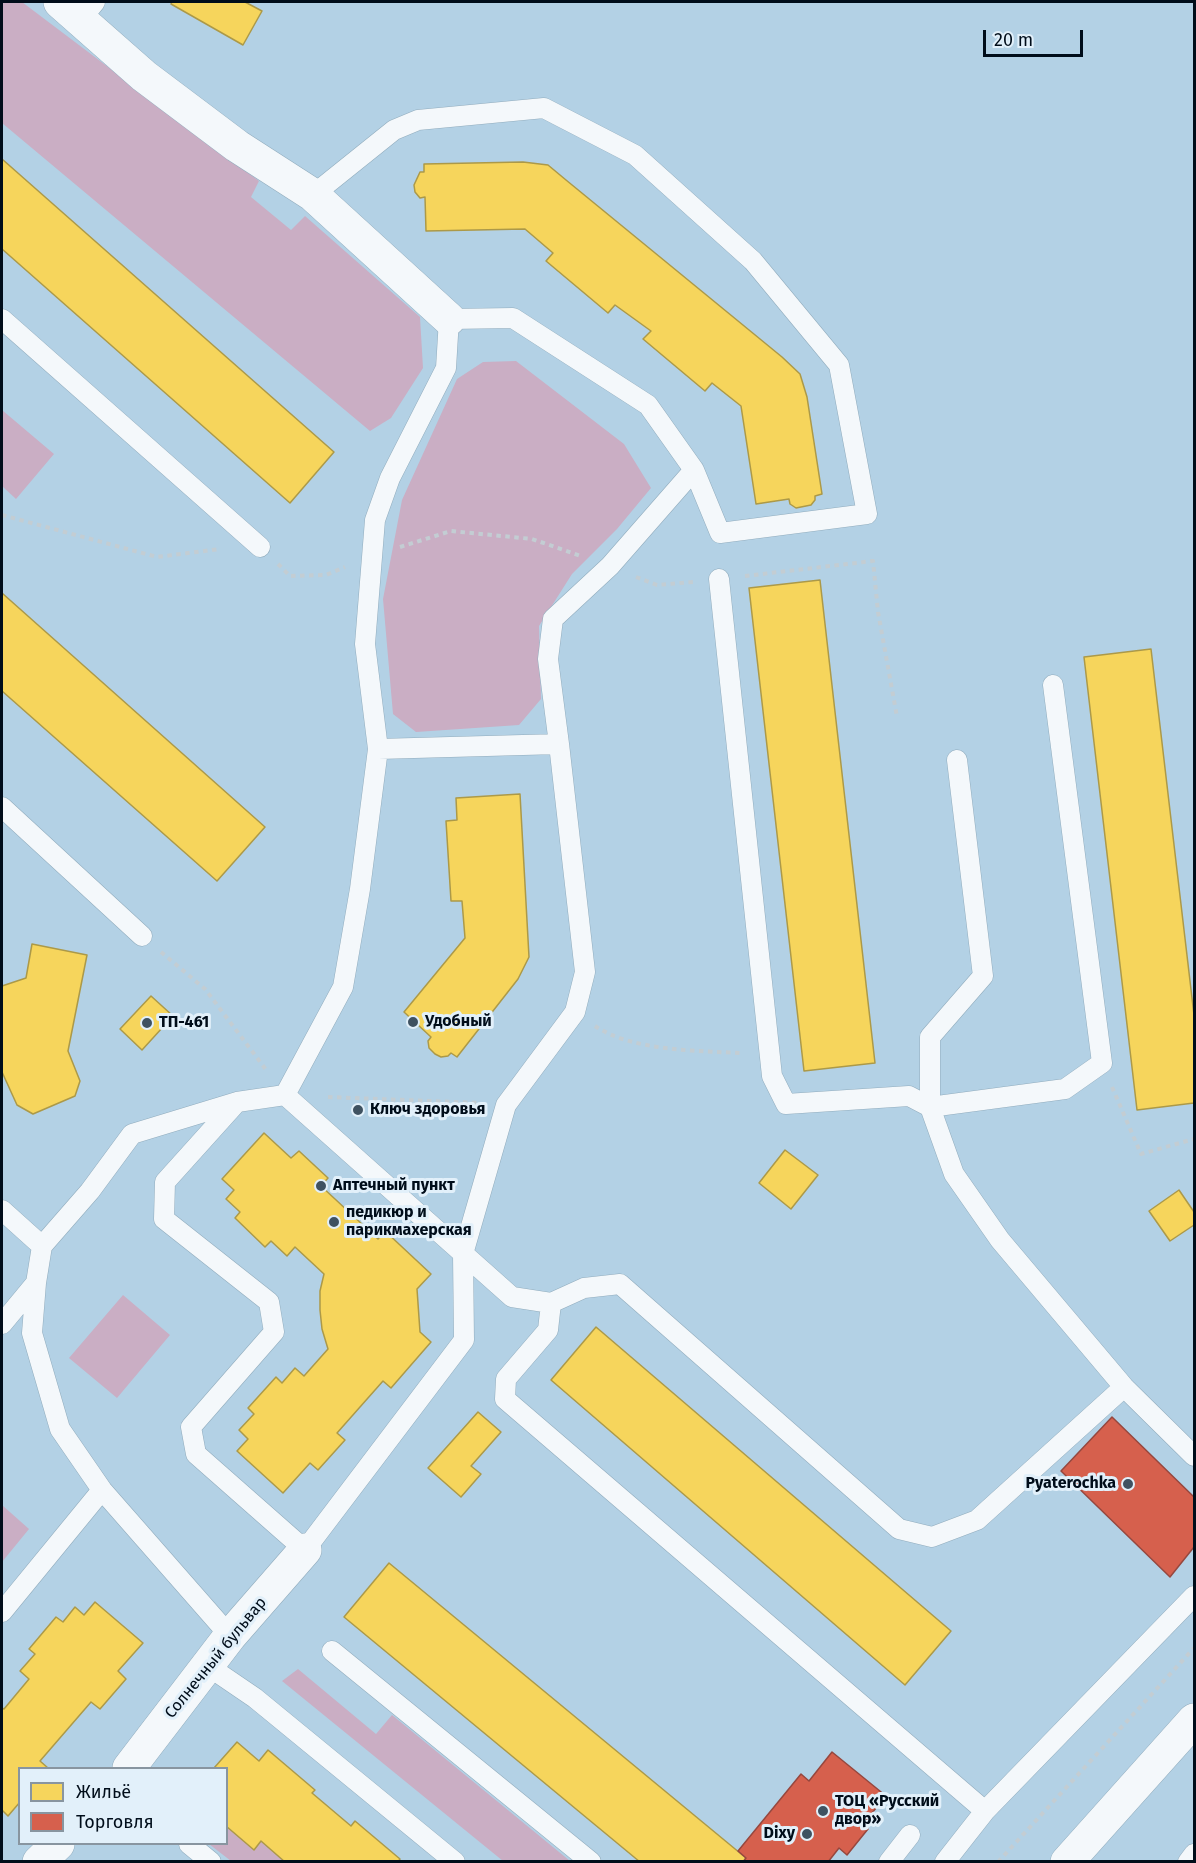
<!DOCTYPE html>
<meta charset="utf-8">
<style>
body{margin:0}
#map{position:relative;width:1196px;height:1863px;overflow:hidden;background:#b3d1e5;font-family:"Fira Sans",sans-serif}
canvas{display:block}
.frame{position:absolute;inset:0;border:3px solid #000d1a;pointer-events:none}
.legend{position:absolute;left:18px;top:1767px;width:210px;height:78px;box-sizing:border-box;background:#e2f0fa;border:2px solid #8895a0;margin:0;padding:8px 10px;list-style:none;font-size:18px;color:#000d1a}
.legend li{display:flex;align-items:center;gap:12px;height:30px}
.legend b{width:30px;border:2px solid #8895a0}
.scale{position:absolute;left:983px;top:30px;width:100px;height:27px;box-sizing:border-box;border:3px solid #000d1a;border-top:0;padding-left:8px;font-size:18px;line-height:21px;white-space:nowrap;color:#000d1a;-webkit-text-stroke:4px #e2f0fa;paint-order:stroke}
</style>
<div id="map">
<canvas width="1196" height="1863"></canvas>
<div class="frame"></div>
<ul class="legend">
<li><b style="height:16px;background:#f6d55c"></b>Жильё</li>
<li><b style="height:16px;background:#d6604d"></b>Торговля</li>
</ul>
<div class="scale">20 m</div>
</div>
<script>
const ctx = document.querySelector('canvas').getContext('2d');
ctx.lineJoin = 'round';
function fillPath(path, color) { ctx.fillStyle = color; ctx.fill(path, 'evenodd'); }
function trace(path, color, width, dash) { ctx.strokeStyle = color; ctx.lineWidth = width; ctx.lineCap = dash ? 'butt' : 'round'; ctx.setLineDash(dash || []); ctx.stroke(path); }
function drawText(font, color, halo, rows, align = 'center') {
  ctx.font = font + ' "Fira Sans",sans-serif'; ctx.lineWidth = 6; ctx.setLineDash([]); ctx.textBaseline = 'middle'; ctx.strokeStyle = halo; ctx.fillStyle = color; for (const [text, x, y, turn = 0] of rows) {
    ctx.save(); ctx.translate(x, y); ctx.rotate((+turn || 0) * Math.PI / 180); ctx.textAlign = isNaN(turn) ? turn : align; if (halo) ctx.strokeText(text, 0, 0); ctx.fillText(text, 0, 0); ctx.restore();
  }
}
fillPath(new Path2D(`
 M2,2H22L259,181L251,197L291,230L305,216L420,317L423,368L391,418L370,431L2,123Z
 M516,361L624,444L651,488L617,529L572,574L539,626L541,699L519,725L416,732L393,714L383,599L402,500L457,379L483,362Z
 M2,410L54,454L16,499L2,486Z
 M123,1295L170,1335L117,1398L69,1358Z
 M2,1505L29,1529L2,1562Z
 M298,1669L376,1734L392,1715L570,1861H503L282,1681Z
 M227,1826L254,1849L261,1841L285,1861H231L209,1844H226Z`), '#caaec4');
const homes = new Path2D(`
 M172,2H245L262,11L243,45L171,4Z
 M2,159L334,452L290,503L2,249Z
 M523,162L548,165L566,180L782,357L800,374L807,397L822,494L815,496V500L811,505L796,508L790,504L789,499L756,504L741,406L712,383L705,391L643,339L651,331L615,305L608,313L546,261L553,253L525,229L426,231L425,197L420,198L415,192L414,185L420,172H424V164Z
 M820,580L875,1063L804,1071L749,588Z
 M2,593L265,827L217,881L2,691Z
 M1151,649L1194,1015V1103L1137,1110L1084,657Z
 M520,794L529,957L518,979L457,1057L451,1053L448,1056L441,1057L435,1054L429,1048L428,1041L431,1037L404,1012L465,938L462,901H451L446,821L457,820L456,798Z
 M32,944L87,955L68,1051L80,1081L75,1096L33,1114L17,1105L2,1072V986L26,978Z
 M151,996L173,1016L142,1050L120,1029Z
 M264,1133L291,1158L299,1151L328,1178L321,1186L378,1239L385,1231L431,1274L417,1289L420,1332L431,1342L391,1388L383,1381L337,1433L345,1440L318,1470L310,1463L283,1493L237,1451L248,1439L239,1430L254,1414L248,1408L276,1377L282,1383L295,1368L304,1376L328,1349L322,1329L320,1310V1291L324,1274L295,1247L287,1256L271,1241L265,1247L235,1218L240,1212L226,1199L234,1190L222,1179Z
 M785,1150L818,1175L791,1209L759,1183Z
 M1179,1190L1194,1212V1225L1170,1241L1149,1211Z
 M596,1327L951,1631L905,1685L551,1380Z
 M478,1412L501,1432L471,1466L481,1474L461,1497L428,1468Z
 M389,1563L746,1858L743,1862H640L344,1617Z
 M95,1602L143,1643L118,1671L126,1679L100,1709L91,1702L40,1761L48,1768H20V1802L8,1816L2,1810V1708L4,1709L29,1679L20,1671L35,1654L29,1649L56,1617L63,1622L75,1607L84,1615Z
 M237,1742L259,1761L268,1750L315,1790L312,1793L351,1826L355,1821L400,1859L398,1862H285L261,1841L254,1850L226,1826V1768H214Z`);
fillPath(homes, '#f6d55c');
trace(homes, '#ac9948', 1.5);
const shops = new Path2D(`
 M1112,1417L1194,1497V1547L1170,1577L1061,1471Z
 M832,1752L886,1796L862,1825L868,1829L847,1855L839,1848L828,1862H743L746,1858L738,1851L801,1774L809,1781Z`);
fillPath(shops, '#d6604d');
trace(shops, '#96473e', 1.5);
const service = new Path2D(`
 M81,19L95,2
 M313,195L394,130L418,120L544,108L635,155L753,261L839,365L867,514L720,533L694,470
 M2,319L260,547
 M719,579L772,1076L786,1104L909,1096L930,1107L954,1174L1000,1240L1124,1387L1194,1456
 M957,760L983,976L930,1037V1107L1065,1089L1102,1063L1053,685
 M2,807L142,936
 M285,1095L343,987L360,889L378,749L559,744L548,659L553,619L610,566L694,470L648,405L513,318L449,319L446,368L390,478L375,520L365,644L378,749
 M237,1102L165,1182L164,1219L269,1302L274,1332L191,1427L196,1454L305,1550L464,1340L463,1254L506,1105L575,1012L585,972L559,744
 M2,1210L42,1246
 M551,1303L548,1330L506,1379L505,1399L985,1811L1194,1596
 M2,1324L36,1283
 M2,1612L102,1490
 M230,1636L102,1490L60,1429L32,1333L36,1283L42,1246L90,1191L132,1134L237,1102L285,1095L512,1297L551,1303L584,1288L620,1284L899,1529L932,1537L977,1520L1124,1387
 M332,1651L591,1862
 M208,1666L255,1698L455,1862
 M189,1844L211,1862
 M889,1862L910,1835
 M945,1862L985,1811
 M1188,1862L1194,1854`);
const minor = new Path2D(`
 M60,2L144,76L237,146L313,195L449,319
 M129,1768L230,1636L305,1550
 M39,1862L58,1844`);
const tertiary = new Path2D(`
 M1067,1862L1194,1720`);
trace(service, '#91acbd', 21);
trace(minor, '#91acbd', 34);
trace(tertiary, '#91acbd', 34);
trace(new Path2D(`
 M2,515L157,557L220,549
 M400,547L451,531L532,539L581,556
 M278,564L290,576L326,575L345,567
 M745,576L873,561L878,612L897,717
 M636,577L657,585L693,582
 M161,952L205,989L267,1071
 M595,1026C632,1051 698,1051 742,1053
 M1112,1087L1141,1154L1194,1139
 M328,1097L480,1103
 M998,1862L1194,1648`), '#c3cdd3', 4, [4.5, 4.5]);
trace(service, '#f4f8fb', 20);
trace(minor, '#f4f8fb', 33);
trace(tertiary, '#f4f8fb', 33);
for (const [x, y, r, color] of [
 [413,1022,6,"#3f5261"],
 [147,1023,6,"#3f5261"],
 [358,1110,6,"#3f5261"],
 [321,1186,6,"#3f5261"],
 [334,1222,6,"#3f5261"],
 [1128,1484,6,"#3f5261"],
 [823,1811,6,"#3f5261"],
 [807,1834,6,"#3f5261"]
]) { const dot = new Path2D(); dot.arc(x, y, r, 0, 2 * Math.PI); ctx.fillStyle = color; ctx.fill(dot); trace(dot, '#e2f0fa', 2); }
drawText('bold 16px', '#000d1a', '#e2f0fa', [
 ["Удобный",425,1022],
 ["ТП-461",159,1023],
 ["Ключ здоровья",370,1110],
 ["Аптечный пункт",333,1186],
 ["педикюр и",346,1213],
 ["парикмахерская",346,1231],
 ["Pyaterochka",1116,1484,"right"],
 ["ТОЦ «Русский",835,1802],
 ["двор»",835,1820],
 ["Dixy",795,1834,"right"]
], 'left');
drawText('16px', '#000d1a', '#e2f0fa', [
 ["Солнечный бульвар",216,1658,-51]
]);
</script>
